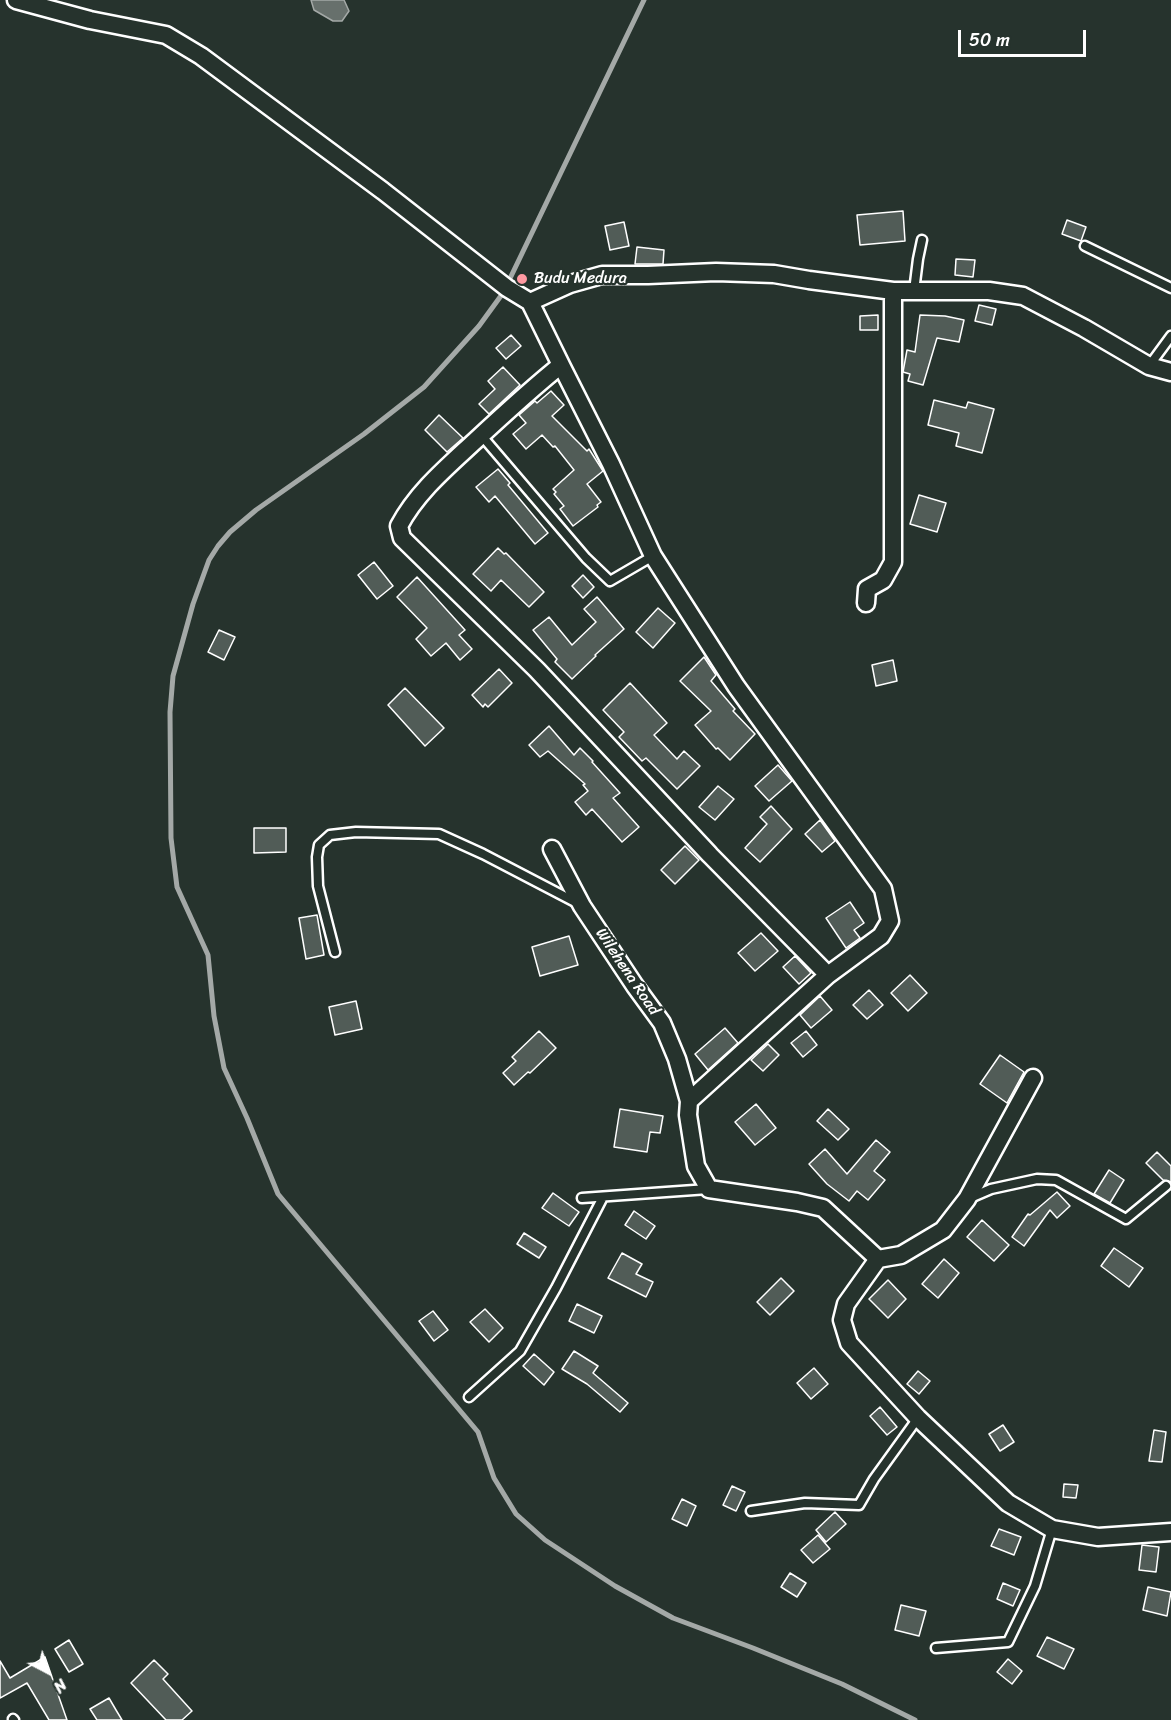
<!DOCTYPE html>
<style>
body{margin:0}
#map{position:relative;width:1171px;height:1720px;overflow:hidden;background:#26332d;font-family:Sriracha,sans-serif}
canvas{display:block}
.north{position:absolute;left:18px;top:1642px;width:60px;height:60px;-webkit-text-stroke:4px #26332d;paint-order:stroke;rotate:139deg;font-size:16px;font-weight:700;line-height:24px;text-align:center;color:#fff}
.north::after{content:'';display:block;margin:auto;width:21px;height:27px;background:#fff;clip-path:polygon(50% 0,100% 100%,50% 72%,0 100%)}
.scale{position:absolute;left:958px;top:30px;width:128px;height:27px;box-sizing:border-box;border:3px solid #fff;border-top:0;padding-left:8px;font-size:18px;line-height:21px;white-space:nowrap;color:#fff;-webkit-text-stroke:4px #26332d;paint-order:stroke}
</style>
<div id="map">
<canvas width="1171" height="1720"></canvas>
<div class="north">N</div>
<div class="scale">50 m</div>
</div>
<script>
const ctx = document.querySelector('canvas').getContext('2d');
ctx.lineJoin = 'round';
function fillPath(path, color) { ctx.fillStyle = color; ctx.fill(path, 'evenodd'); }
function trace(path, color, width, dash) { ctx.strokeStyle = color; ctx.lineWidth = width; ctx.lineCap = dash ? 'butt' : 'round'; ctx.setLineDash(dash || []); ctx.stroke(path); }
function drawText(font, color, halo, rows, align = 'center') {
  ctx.font = font + ' Sriracha,sans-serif'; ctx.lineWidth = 4.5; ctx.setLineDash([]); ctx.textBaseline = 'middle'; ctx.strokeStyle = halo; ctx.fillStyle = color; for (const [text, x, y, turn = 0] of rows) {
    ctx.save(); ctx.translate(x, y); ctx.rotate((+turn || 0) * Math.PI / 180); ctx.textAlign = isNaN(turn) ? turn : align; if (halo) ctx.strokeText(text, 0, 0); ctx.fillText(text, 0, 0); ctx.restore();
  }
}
const water = new Path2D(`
 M311,0H344L349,11L342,21H333L314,10Z`);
fillPath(water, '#67706c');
trace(water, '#a4a9a7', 1.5);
trace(new Path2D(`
 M644,0L503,293L479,326L424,387L364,434L256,510L230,532L218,546L209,560L193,604L173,676L170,712L171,838L177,887L208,955L214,1016L224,1068L247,1118L278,1194L478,1432L494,1478L516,1514L545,1540L615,1586L673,1618L753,1648L842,1684L915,1720`), '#a4a9a7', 5);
const building = new Path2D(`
 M903,211L905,241L860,245L857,215Z
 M1067,220L1086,227L1081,241L1062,234Z
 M624,222L629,246L610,250L605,226Z
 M637,247L664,250L663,264H635Z
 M956,259L975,260L973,277L955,275Z
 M979,305L996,309L992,325L975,321Z
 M878,315V330H860V316Z
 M920,315L945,316L964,320L959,342L937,338L923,385L908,381L910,374L903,372L907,350L915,352Z
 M511,335L521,346L506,359L496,348Z
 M503,367L520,385L489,414L479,404L495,389L488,381Z
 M551,391L564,405L552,416L587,451L589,449L603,471L587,484L601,502L597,505L598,507L573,526L560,509L564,506L554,494L556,492L553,489L574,470L555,446L553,447L542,435L526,449L513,434L526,423L519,415L535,401L537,403Z
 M934,400L966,408L968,402L994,409L982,453L956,446L959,433L928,425Z
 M439,415L463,438L447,452L425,430Z
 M498,469L510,483L508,485L548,533L535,544L495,496L489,502L476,487Z
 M919,495L946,503L937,532L910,524Z
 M498,548L504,554L506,553L544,592L529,607L501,580L491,591L473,574Z
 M374,562L393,586L377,599L358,575Z
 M583,575L594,587L583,598L572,586Z
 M417,577L465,630L459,635L472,649L460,660L446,643L431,656L416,639L427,628L397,597Z
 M597,597L624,629L595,655L596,656L572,679L555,662L557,659L533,630L549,617L572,645L596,622L584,609Z
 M658,608L675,623L653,648L636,632Z
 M219,630L235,637L224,660L208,652Z
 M704,657L716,675L711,681L735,709L733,711L755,734L730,760L718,748L716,749L695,725L711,711L680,681Z
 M893,660L897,681L876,686L872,665Z
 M499,669L512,683L488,707L485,704L483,707L472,695Z
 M630,683L667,723L654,735L677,759L684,751L700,766L677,789L646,758L642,761L619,737L624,732L603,710Z
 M405,688L444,728L425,746L388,705Z
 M549,726L574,755L580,748L593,761L592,762L620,793L613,798L639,827L622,842L592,809L586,815L575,802L588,791L583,785L585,784L548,751L540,757L529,745Z
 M778,765L792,781L769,801L755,786Z
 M718,786L734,799L715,820L699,807Z
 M771,806L792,829L760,862L745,848L767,824L760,817Z
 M820,820L835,841L822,852L805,834Z
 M254,828H286V852L254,853Z
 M685,846L699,860L675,884L661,870Z
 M850,902L864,923L854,930L860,938L846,948L826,918Z
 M317,915L324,955L306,959L299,918Z
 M761,933L778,951L755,971L738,953Z
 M569,936L578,965L540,976L532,947Z
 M795,956L811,973L799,984L783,967Z
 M910,975L927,993L908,1011L891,993Z
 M869,990L883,1005L867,1019L853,1005Z
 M820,996L832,1010L811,1028L800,1015Z
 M356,1001L362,1029L335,1035L329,1007Z
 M725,1028L738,1043L708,1070L695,1054Z
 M539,1031L556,1048L530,1073L528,1072L514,1085L503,1073L516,1061L512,1057Z
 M806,1031L817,1045L803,1057L791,1043Z
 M768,1044L779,1055L763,1071L751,1060Z
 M1000,1055L1024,1072L1007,1103L980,1084Z
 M756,1104L776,1128L755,1145L735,1122Z
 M620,1109L663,1116L660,1133L650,1132L647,1152L614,1147Z
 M828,1109L849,1129L838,1140L817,1121Z
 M876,1140L890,1152L874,1171L885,1180L868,1200L857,1191L849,1201L827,1184L809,1164L825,1149L847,1174Z
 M1157,1152L1171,1166V1182L1163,1180L1146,1163Z
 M1109,1170L1124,1180L1110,1203L1094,1194Z
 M1057,1192L1070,1206L1057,1218L1050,1210L1024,1246L1012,1237L1028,1214L1030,1215Z
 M553,1193L579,1212L569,1226L542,1208Z
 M634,1211L655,1226L646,1239L625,1225Z
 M982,1220L1009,1245L994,1261L967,1237Z
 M524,1233L546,1247L539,1258L517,1244Z
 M1114,1248L1143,1268L1129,1287L1101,1266Z
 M622,1253L642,1264L636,1274L653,1282L646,1297L608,1278Z
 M944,1259L959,1273L938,1298L922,1284Z
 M781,1278L794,1291L770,1315L757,1302Z
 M888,1280L906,1299L888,1318L869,1299Z
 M577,1304L602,1316L594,1333L569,1321Z
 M485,1309L503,1328L489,1342L470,1322Z
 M433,1311L448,1330L434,1341L419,1321Z
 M574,1351L598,1366L593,1373L628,1403L620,1412L587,1384L562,1369Z
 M534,1354L554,1372L544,1385L523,1366Z
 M814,1368L828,1384L811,1399L797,1383Z
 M918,1371L930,1381L919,1394L907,1384Z
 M880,1407L897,1427L887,1435L870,1416Z
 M1003,1425L1014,1442L1000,1451L989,1434Z
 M1154,1430L1166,1432L1162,1462L1149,1461Z
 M1064,1484L1078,1485L1076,1498L1063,1497Z
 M732,1486L745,1492L736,1511L723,1505Z
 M682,1499L696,1506L687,1526L672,1519Z
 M835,1512L846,1524L826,1542L816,1530Z
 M999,1529L1021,1537L1014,1555L991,1546Z
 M818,1535L830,1549L813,1563L801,1550Z
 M1142,1545L1159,1547L1156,1572L1139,1570Z
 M790,1573L806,1583L797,1597L781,1587Z
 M1003,1583L1020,1590L1013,1606L997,1599Z
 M1148,1587L1171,1592L1167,1616L1143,1610Z
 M901,1605L926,1611L919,1636L895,1630Z
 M1047,1637L1074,1649L1064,1669L1037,1656Z
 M69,1640L83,1664L69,1672L55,1649Z
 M45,1657L54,1683L67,1720H49L27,1683L0,1698V1661L10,1678Z
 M1008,1659L1022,1671L1012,1684L997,1672Z
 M154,1660L168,1674L163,1679L192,1711L182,1720H166L131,1683Z
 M109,1698L116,1710L122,1720H97L90,1709Z`);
fillPath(building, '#515c57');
trace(building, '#fff', 1.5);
const lane = new Path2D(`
 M1085,246L1171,288
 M914,291L918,259L922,240
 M1149,366L1171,336
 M481,435L586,558L610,581L653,556
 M335,952L318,886L317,857L319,845L330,835L356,832L439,834L483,854L579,904
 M582,1198L708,1189
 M970,1198L991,1189L1037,1179L1056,1180L1126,1219L1166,1186
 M469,1397L520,1351L556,1288L603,1197
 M751,1511L805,1503L859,1505L874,1479L918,1418
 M936,1648L1008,1642L1035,1586L1052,1529
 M13,1719L14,1720`);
const street = new Path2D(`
 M16,0L90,20L166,35L201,56L383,191L507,288L530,302L561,365C531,389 503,415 475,441C447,467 417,492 399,526L402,538L537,670L710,855L828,975
 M530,302L570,284L602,275H648L716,272L774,274L809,280L893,291H989L1023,296L1084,328L1149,366L1171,372
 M561,365L611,464L653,556L736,686L883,889L890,921L881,936L828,975L689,1101L688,1115L696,1166L709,1189L797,1202L823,1208L878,1259
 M866,603L867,589L883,580L893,562V291
 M552,849L582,906L635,986L662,1023L677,1059L689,1101
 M1033,1078L967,1199L943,1230L901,1255L878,1259L846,1304L842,1320L849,1343L918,1418L1008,1503L1052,1529L1098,1537L1171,1532`);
trace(lane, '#fff', 13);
trace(street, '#fff', 21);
trace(lane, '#26332d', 8);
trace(street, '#26332d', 16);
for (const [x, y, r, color] of [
 [522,279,6,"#ff9aa2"]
]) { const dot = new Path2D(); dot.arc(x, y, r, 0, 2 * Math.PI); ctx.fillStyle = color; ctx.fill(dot); trace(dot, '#26332d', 2); }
drawText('16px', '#fff', '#26332d', [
 ["Budu Medura",534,279]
], 'left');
drawText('16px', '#fff', '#26332d', [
 ["Wilehena Road",627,972,56]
]);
</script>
